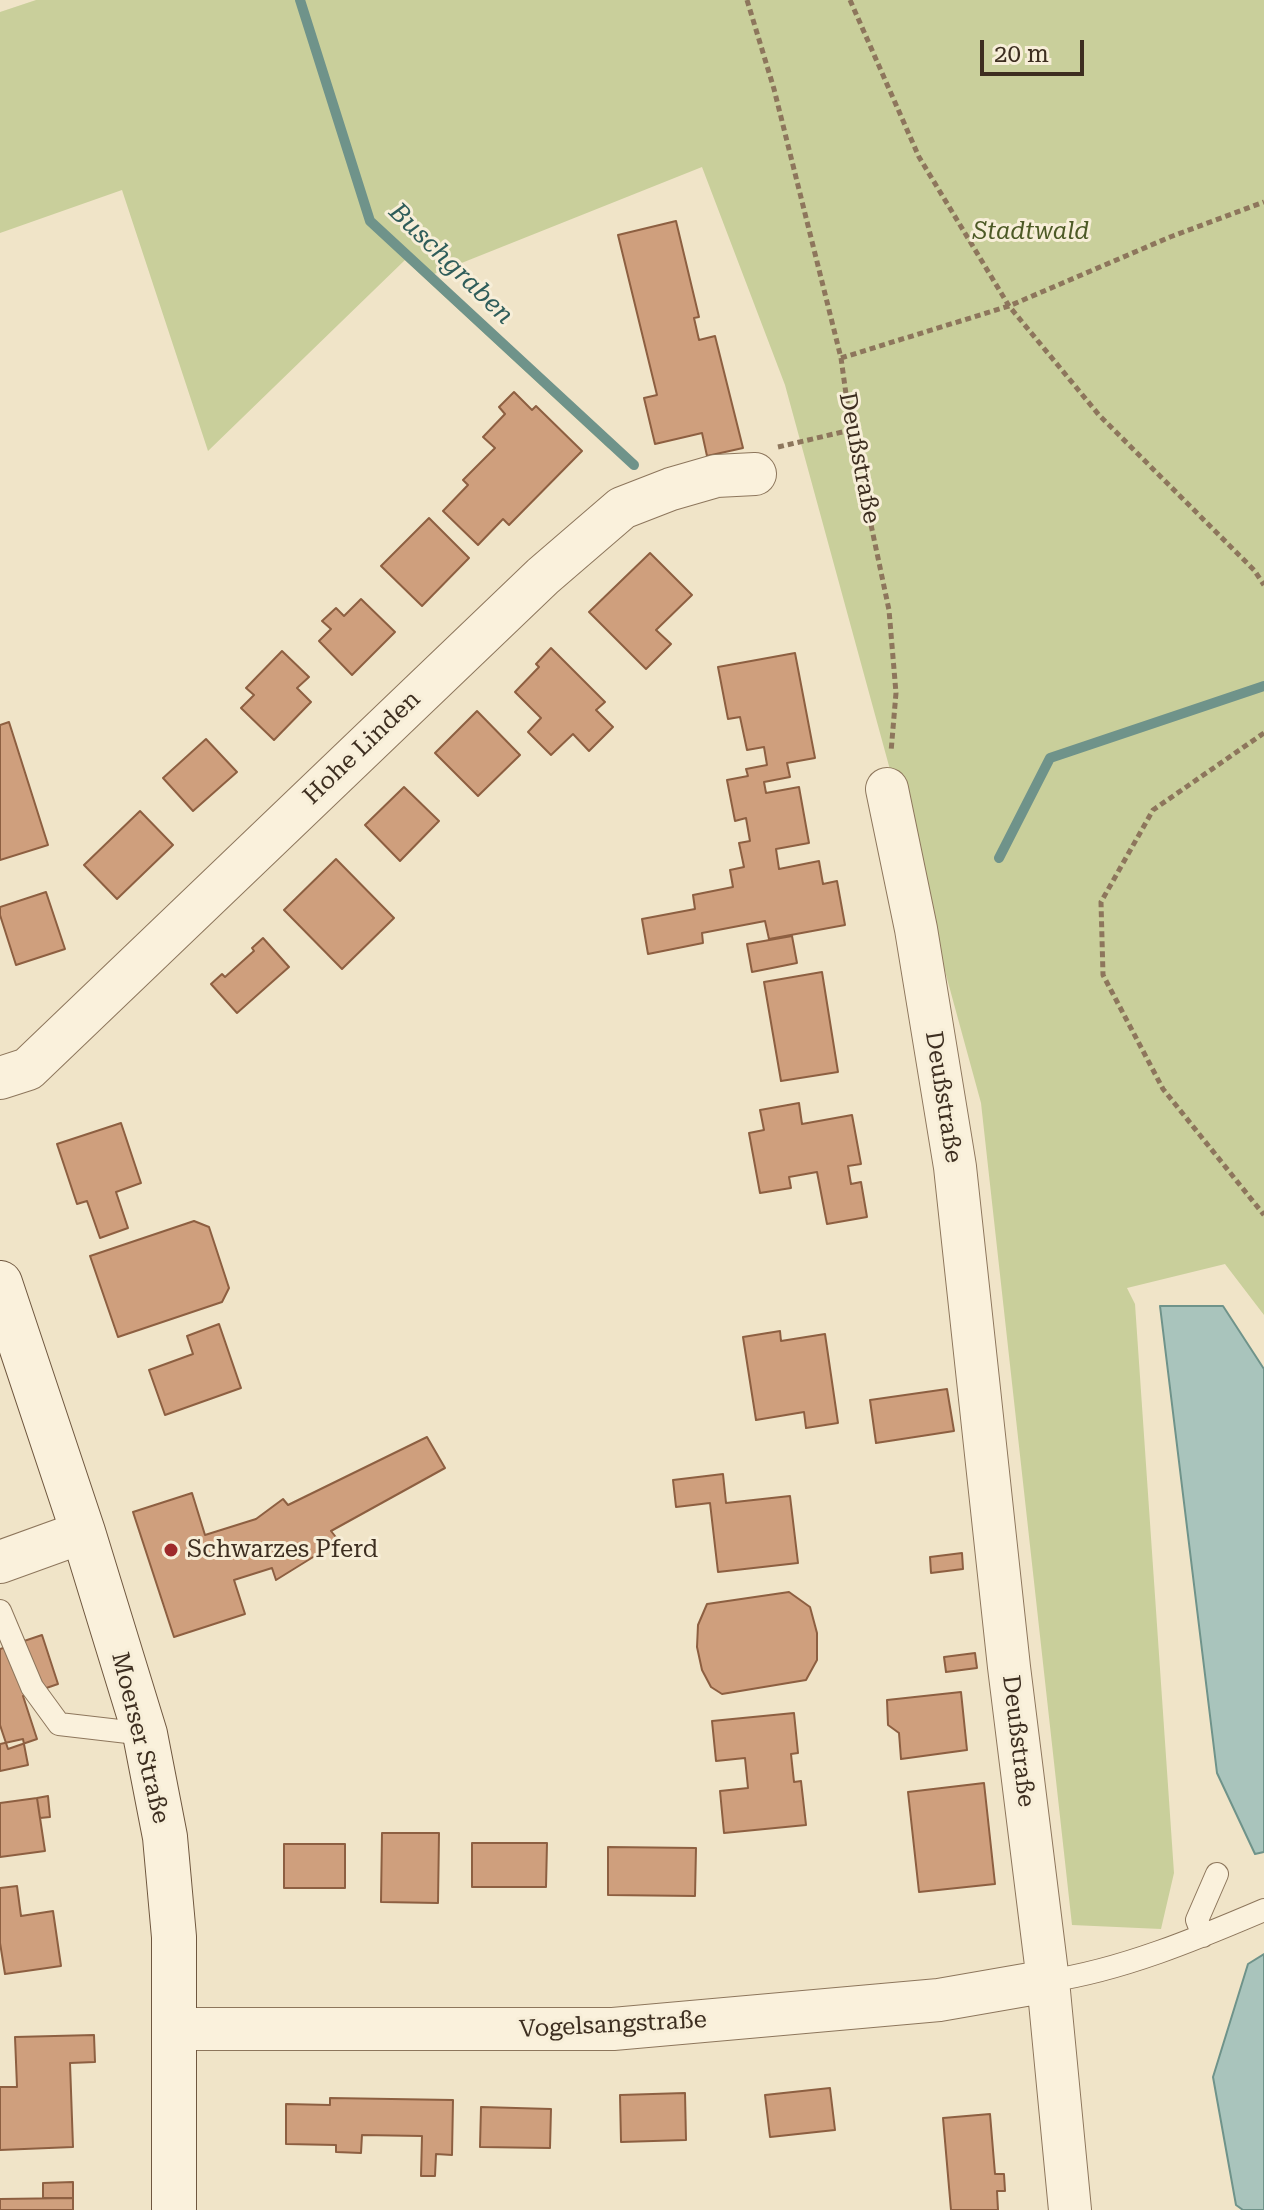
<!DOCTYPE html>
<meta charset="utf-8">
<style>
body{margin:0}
#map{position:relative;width:1264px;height:2210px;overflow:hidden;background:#f0e4c8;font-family:"Roboto Serif",serif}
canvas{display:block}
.scale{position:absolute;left:980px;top:40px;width:104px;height:36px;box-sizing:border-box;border:4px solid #3d2e20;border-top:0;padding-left:10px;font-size:24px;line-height:28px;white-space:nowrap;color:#3d2e20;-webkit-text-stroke:6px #f7eed8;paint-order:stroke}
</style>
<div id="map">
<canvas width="1264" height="2210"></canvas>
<div class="scale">20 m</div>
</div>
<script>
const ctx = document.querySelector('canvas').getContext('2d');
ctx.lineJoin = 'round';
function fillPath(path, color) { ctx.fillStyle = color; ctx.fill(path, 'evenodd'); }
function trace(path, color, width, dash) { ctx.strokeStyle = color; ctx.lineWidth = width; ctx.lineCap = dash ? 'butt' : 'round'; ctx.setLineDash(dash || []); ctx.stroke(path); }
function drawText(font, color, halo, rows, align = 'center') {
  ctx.font = font + ' "Roboto Serif",serif'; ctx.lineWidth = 6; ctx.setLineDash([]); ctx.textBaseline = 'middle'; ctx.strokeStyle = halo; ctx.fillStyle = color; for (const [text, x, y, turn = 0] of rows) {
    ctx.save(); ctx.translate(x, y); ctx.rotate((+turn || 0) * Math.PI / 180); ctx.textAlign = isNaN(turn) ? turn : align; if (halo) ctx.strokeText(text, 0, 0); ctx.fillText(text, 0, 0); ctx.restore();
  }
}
fillPath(new Path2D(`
 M36,0H1264V1315L1225,1264L1127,1288L1135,1304L1174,1873L1161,1929L1072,1925L981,1103L785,385L702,167L434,274L625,454L608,448L405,260L208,451L122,190L0,233V12Z`), '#c9cf9b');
const water = new Path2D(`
 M1160,1306H1223L1264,1369V1852L1255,1854L1217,1773Z
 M1264,1954V2210H1243L1236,2205L1213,2077L1248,1964Z`);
fillPath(water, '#a9c4bc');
trace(water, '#6f938a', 2);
trace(new Path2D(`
 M300,0L370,221L634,465
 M999,858L1050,758L1264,686`), '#6f938a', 10);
const building = new Path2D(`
 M676,221L699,317L694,318L699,340L715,336L743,448L707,456L702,433L655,444L644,398L657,395L618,235Z
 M514,392L532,410L536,406L582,451L509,525L503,519L478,545L443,511L468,485L463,480L495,448L483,437L505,414L499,407Z
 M429,518L469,558L422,606L381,566Z
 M650,553L692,595L656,630L671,644L646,669L589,612Z
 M361,599L395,632L352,675L319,641L331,629L322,621L336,608L344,616Z
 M551,648L605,702L596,710L613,727L589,751L573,734L551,755L528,732L541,718L515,692L539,667L536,664Z
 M282,651L309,677L297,688L311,702L274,740L241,708L254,695L246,688Z
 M795,653L815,758L787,763L790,777L764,782L766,793L799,787L809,843L776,849L779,869L819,861L823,884L837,881L845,925L769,939L765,921L702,933L703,943L648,954L642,919L695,909L693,895L733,887L730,870L744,867L739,843L750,841L746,818L735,821L727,780L748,776L746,769L767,765L764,747L747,750L740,717L728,719L718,667Z
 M477,711L520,755L478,796L435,753Z
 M9,722L48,845L0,860V725Z
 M206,739L237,772L193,811L163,778Z
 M404,787L439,821L400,861L365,825Z
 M140,811L173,845L117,899L84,865Z
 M336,859L394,918L342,969L284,910Z
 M46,892L65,949L16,965L0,915V907Z
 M792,936L797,963L752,972L747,944Z
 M263,938L289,967L237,1013L211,984L222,974L225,977L254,951L252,948Z
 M822,972L838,1072L781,1081L764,982Z
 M799,1103L802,1124L852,1115L861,1164L848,1166L851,1184L861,1182L867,1217L827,1224L817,1172L789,1177L791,1188L760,1193L749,1133L764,1130L760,1110Z
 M121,1123L141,1183L116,1192L128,1228L100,1238L87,1201L77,1204L57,1144Z
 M194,1221L209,1227L229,1288L222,1302L118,1337L90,1256Z
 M219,1324L241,1388L165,1415L149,1370L193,1354L187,1336Z
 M780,1331L781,1341L825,1334L838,1423L806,1428L804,1412L756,1420L743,1337Z
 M947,1389L954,1431L876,1443L870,1400Z
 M427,1437L445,1468L331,1531L339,1541L276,1580L272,1568L234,1580L245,1614L174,1637L133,1512L192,1493L205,1535L256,1519L283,1499L288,1505Z
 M723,1474L726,1503L790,1496L798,1563L718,1572L710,1503L676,1507L673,1480Z
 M962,1553L963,1569L931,1573L930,1557Z
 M789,1592L810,1607L817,1633V1660L806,1680L722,1694L711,1687L702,1670L697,1647L698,1625L707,1604Z
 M42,1635L58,1684L23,1696L37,1739L8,1749L0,1725V1649Z
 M975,1653L977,1668L946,1672L944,1657Z
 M961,1692L967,1750L901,1759L899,1733L888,1725L887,1700Z
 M794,1713L798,1753L791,1754L794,1782L801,1781L806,1825L724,1833L720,1791L748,1788L745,1758L716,1761L712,1721Z
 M23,1739L28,1765L0,1771V1744Z
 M984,1783L995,1884L919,1892L908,1792Z
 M48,1796L50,1817L40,1818L37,1798Z
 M37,1798L45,1851L0,1857V1803Z
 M382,1833H439L438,1903L381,1902Z
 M472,1843H547L546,1887H472Z
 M284,1844H345V1888H284Z
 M608,1847L696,1848L695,1896L608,1895Z
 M17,1886L21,1916L53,1911L61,1966L5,1974L0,1943V1888Z
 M94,2035L95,2062L70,2063L73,2147L0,2150V2087H17L15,2037Z
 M830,2088L835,2130L770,2137L765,2095Z
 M685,2093L686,2140L621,2142L620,2095Z
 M330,2098L453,2100L452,2155L436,2154L435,2176H421L422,2136L362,2135L361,2153L336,2152V2145L286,2144V2104L330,2105Z
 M481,2107L551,2109L550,2148L480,2147Z
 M990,2114L995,2174H1004L1005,2191H997L998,2210H951L943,2118Z
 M73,2182V2198H43V2183Z
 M73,2198V2210H0V2199Z`);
fillPath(building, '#cf9f7d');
trace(building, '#8d5f41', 2);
const service = new Path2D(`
 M0,1611L32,1687L59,1724L145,1734
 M1203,1936L1197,1920L1217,1874
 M1048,1981C1122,1970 1196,1939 1264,1910`);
const minor = new Path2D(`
 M887,789L916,929L955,1167L1009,1667L1048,1981L1070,2210
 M0,1078L28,1069L543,576L622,508L671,489L716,476L755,474
 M0,1562L83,1532
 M176,2029H613L939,2000L1048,1981`);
const secondary = new Path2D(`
 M0,1283L83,1532L145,1734L165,1837L174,1937V2210`);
trace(service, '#8d765c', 24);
trace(minor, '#8d765c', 44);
trace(secondary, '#6f573f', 46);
trace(new Path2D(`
 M747,0L774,89L841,358L851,430L889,610L896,693L891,752
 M850,0L919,157L1009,306L1099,415L1254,570L1264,585
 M841,358L1009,306L1170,237L1264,202
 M778,447L851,430
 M1264,733L1153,810L1101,902L1103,975L1163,1089L1264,1215`), '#8d765c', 5, [6, 4]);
trace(service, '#faf1dc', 22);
trace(minor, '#faf1dc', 42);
trace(secondary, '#faf1dc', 44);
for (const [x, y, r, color] of [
 [171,1550,8,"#9e2a2b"]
]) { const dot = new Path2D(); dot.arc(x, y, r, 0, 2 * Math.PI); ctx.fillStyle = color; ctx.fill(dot); trace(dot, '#f7eed8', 3); }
drawText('italic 24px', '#4d5a26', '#f7eed8', [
 ["Stadtwald",1031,232]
]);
drawText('24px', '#3d2e20', '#f7eed8', [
 ["Deußstraße",859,458,79],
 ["Hohe Linden",362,748,-44],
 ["Deußstraße",943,1097,81],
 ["Moerser Straße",140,1738,76],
 ["Deußstraße",1018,1741,83],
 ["Vogelsangstraße",613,2025,-3]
]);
drawText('24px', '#3d2e20', '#f7eed8', [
 ["Schwarzes Pferd",187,1550]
], 'left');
drawText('italic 26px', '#2f5d5a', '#f7eed8', [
 ["Buschgraben",451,264,44]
]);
</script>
